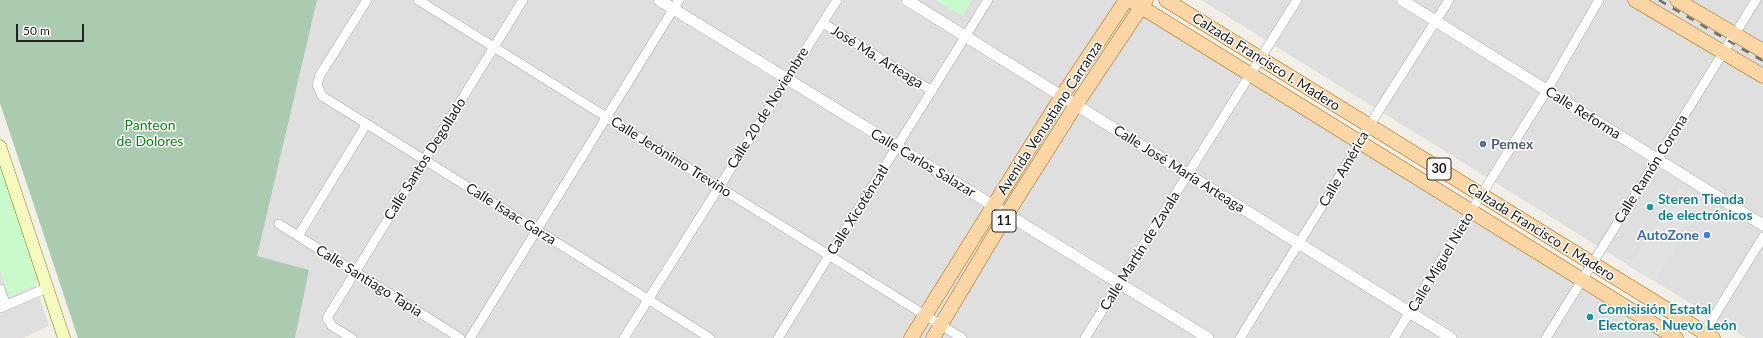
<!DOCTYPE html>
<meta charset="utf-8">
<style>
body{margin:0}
#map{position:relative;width:1763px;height:338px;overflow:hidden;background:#f2efe9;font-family:Lato,sans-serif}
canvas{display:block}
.scale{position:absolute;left:16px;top:24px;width:68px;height:18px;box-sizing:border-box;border:2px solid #222;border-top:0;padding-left:5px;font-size:12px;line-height:14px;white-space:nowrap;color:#222;-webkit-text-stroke:3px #fff;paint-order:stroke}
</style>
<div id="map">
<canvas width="1763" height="338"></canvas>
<div class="scale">50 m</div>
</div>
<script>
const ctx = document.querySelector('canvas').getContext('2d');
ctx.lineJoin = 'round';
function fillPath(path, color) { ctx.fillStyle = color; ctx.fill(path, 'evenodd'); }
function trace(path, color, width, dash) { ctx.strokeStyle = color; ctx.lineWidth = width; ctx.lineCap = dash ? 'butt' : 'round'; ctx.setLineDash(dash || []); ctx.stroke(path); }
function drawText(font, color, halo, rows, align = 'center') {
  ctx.font = font + ' Lato,sans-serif'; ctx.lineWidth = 3; ctx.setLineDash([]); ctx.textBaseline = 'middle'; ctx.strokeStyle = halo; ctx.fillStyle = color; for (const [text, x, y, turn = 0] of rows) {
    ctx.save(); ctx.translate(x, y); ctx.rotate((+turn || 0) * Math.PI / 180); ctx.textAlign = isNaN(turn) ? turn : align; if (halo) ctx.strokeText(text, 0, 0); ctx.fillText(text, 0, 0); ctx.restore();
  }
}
fillPath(new Path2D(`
 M0,0H1129L1673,338H78L0,103Z
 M1201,0H1763V338H1746Z
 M0,178L49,326L23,338H0Z`), '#e0dfdf');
fillPath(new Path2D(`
 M0,0H317L257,256L309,270L295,338H78L0,103Z`), '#aacbaf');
fillPath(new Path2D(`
 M936,0H972L962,16Z
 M0,161L39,279L34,286L9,297L0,270Z`), '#c8facc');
fillPath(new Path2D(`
 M1682,185L1706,200L1655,281L1629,267Z`), '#e2e2e2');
const minor = new Path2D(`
 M367,0L320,75L317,85L322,96L710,338
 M418,0L962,338
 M823,23L932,91
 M279,224L460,338
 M298,236L366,125
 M0,289L6,305
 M0,308L47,288
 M1702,336L1763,237
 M352,338L332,326L327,318L523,0
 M470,338L679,0
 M624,338L837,0
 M778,338L988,0
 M1085,338L1297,0
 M1240,338L1330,193L1369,126L1449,0
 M1394,338L1471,211L1547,90L1599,0
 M1546,338L1756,0`);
const tertiary = new Path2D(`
 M659,0L1208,338
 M907,0L1451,338
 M1402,0L1763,225`);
const secondary = new Path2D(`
 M0,146L64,338`);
const primary = new Path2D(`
 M1130,0L1676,338
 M1166,0L1713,338
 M1635,0L1763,76
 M1677,0L1763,51
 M911,338L1062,96L1126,0
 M933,338L1007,214L1076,105L1146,0`);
trace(minor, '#a9a9a9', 10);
trace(tertiary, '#a9a9a9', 12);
trace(secondary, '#707d05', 13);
trace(primary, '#a06b00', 15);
trace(minor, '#fff', 9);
trace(tertiary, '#fff', 11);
trace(secondary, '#f7fabf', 12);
trace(primary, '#fcd6a4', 14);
trace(new Path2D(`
 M1659,0L1763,61`), '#707070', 2.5, [8, 8]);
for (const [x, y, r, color] of [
 [1483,144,4,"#5c6f8a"],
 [1650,207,4,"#0f9aa8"],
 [1707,235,4,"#3f7fe0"],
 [1590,317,4,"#0f9aa8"]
]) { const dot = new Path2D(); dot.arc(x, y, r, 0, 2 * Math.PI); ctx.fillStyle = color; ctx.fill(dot); trace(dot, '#fff', 1.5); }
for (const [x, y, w] of [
 [1439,169,24],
 [1004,221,24]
]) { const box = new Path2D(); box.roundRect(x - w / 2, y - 11, w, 22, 3); ctx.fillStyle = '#fff'; ctx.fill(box); trace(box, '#222', 1); }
drawText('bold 13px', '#222', null, [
 ["30",1439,169],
 ["11",1004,221]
]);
drawText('14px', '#222', '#fff', [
 ["José Ma. Arteaga",877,57,32],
 ["Calzada Francisco I. Madero",1266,62,32],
 ["Calle 20 de Noviembre",768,108,-58],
 ["Calle Reforma",1583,113,32],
 ["Avenida Venustiano Carranza",1050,118,-57],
 ["Calle Jerónimo Treviño",671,157,32],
 ["Calle Santos Degollado",425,159,-58],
 ["Calle Carlos Salazar",923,163,31],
 ["Calle José María Arteaga",1179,169,32],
 ["Calle América",1344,169,-60],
 ["Calle Ramón Corona",1651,169,-58],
 ["Calle Xicoténcatl",858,210,-58],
 ["Calle Isaac Garza",511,214,32],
 ["Calzada Francisco I. Madero",1541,232,32],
 ["Calle Martín de Zavala",1140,251,-58],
 ["Calle Miguel Nieto",1441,262,-59],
 ["Calle Santiago Tapia",369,281,32]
]);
drawText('14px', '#0c8416', '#fff', [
 ["Panteon",150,125],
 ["de Dolores",150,141]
]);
drawText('bold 14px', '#4e5e75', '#fff', [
 ["Pemex",1491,144]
], 'left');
drawText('bold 14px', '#0d838f', '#fff', [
 ["Steren Tienda",1658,199],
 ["de electrónicos",1658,215],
 ["Comisisión Estatal",1598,309],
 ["Electoras, Nuevo León",1598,325]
], 'left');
drawText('bold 14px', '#366cbe', '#fff', [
 ["AutoZone",1699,235]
], 'right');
</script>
